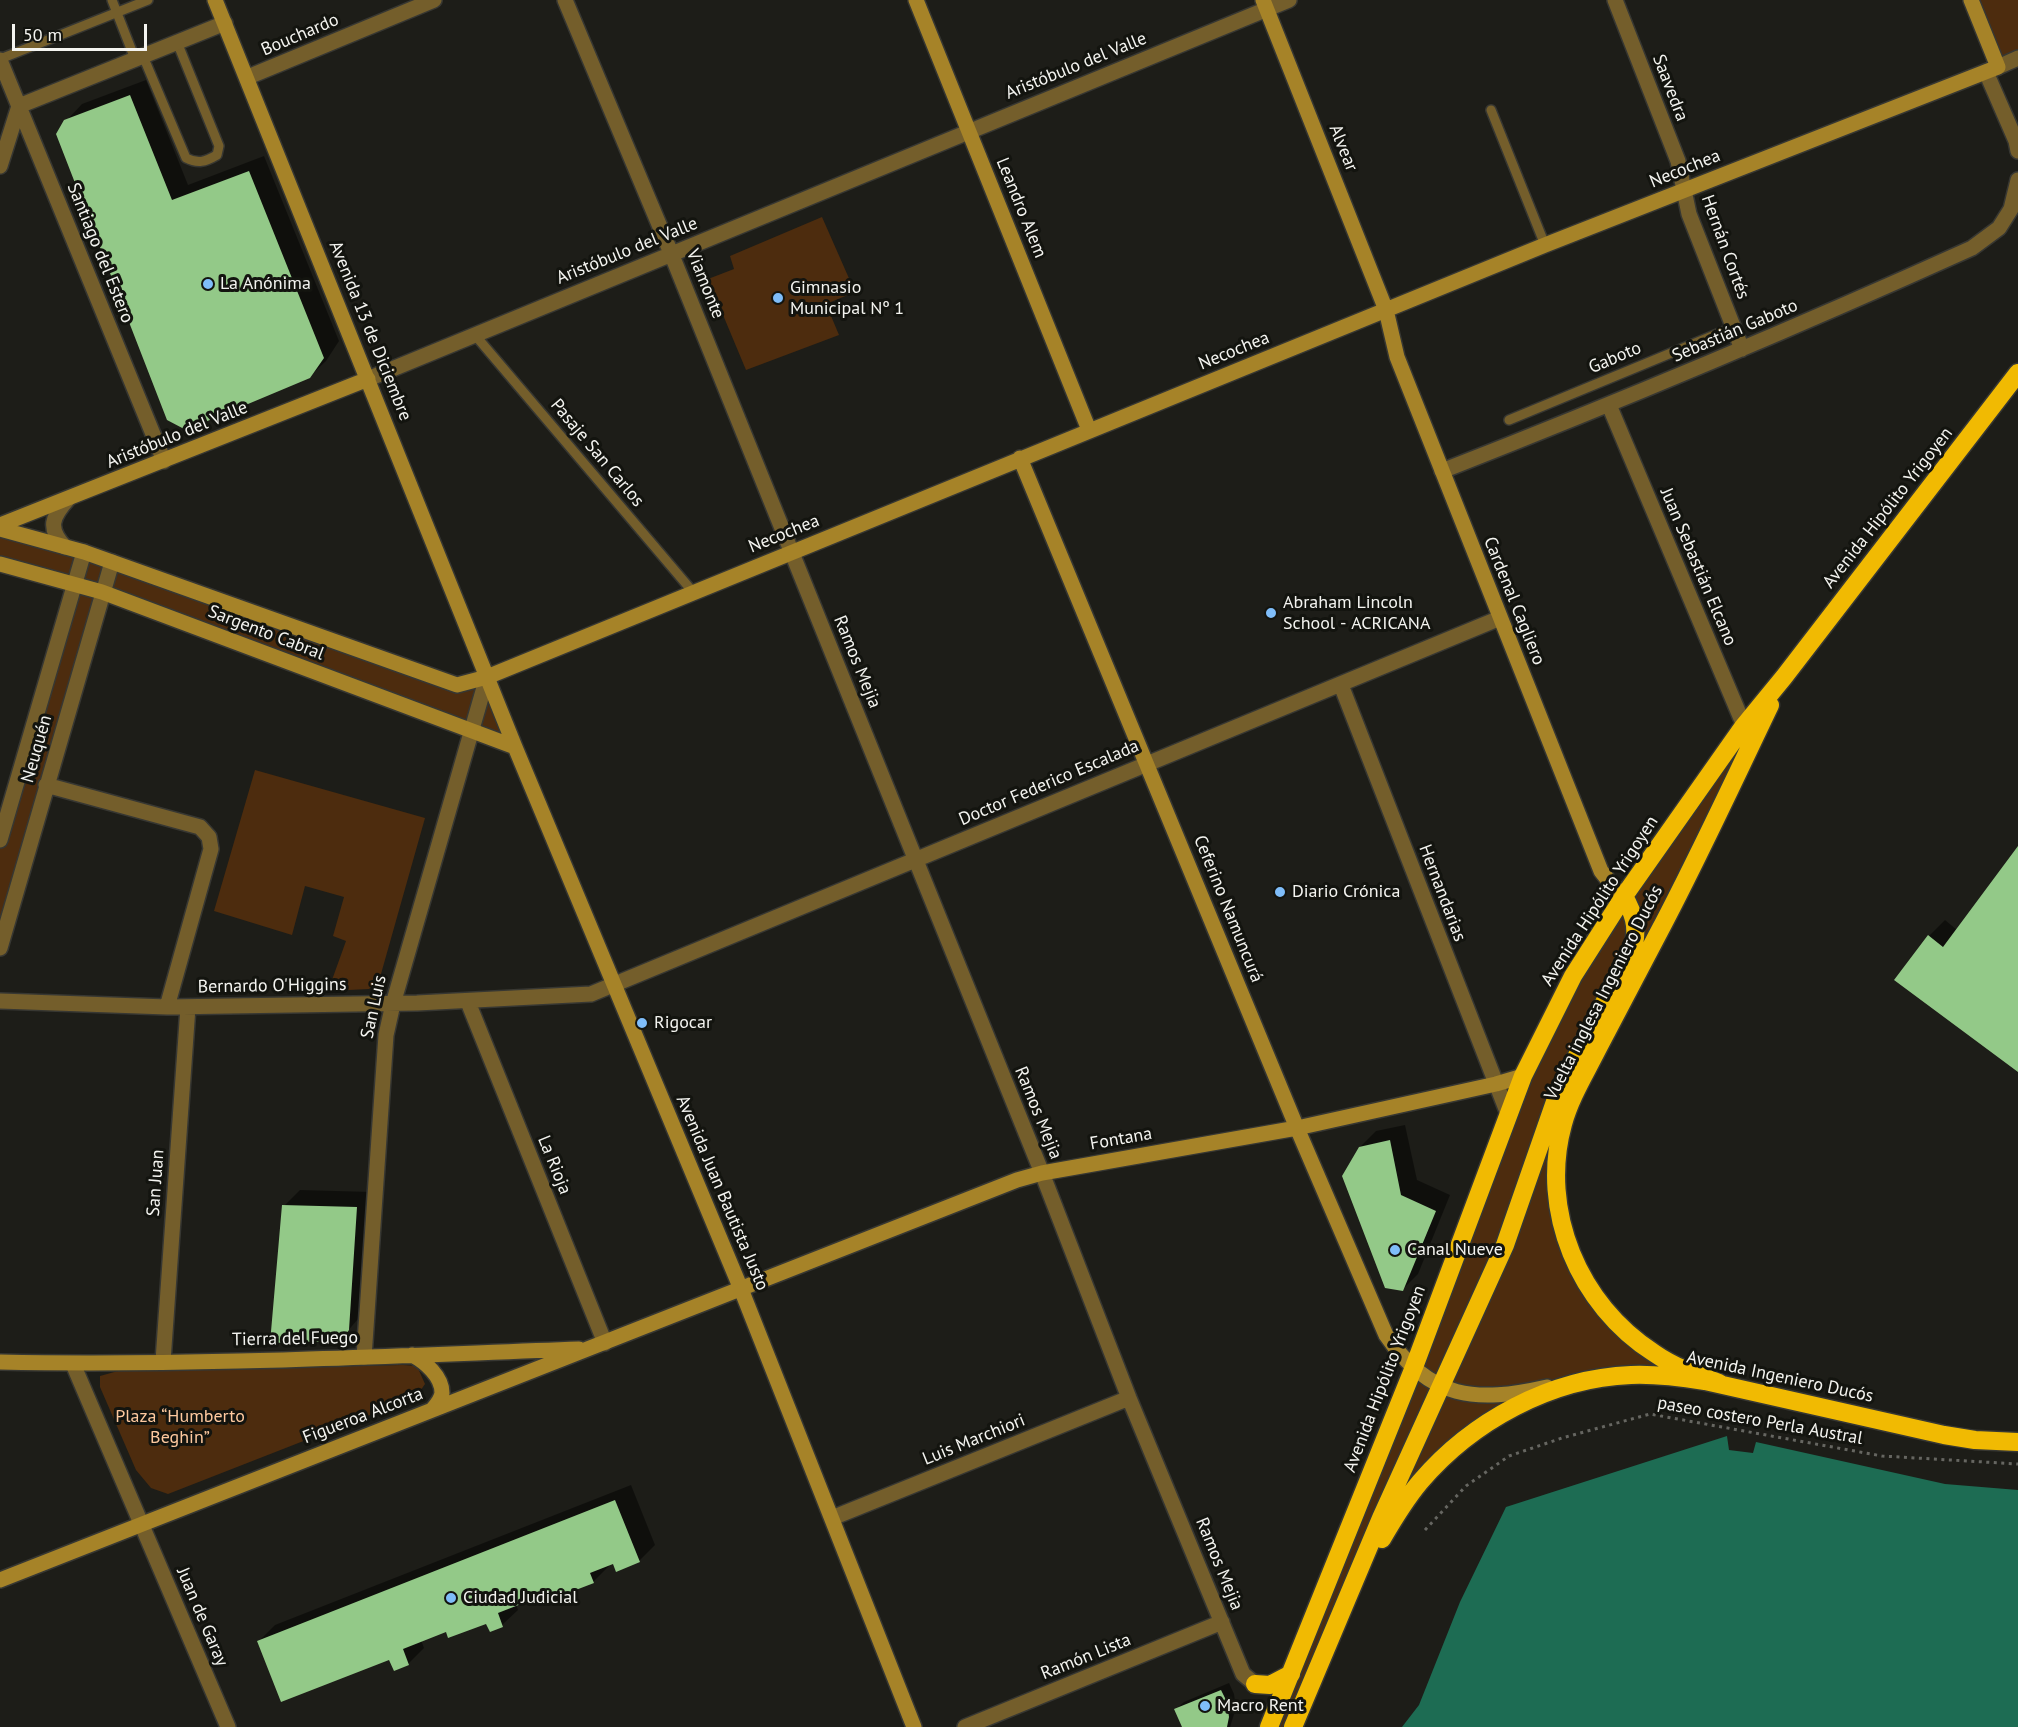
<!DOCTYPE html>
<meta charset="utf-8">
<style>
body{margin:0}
#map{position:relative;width:2018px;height:1727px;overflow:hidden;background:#1d1d18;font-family:"PT Sans",sans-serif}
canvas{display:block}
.scale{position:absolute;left:12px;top:24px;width:135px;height:27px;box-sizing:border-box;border:3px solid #f4f4f0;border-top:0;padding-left:8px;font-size:18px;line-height:21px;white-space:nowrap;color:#f4f4f0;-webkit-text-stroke:4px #13140f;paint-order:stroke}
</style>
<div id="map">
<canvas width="2018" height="1727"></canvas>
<div class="scale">50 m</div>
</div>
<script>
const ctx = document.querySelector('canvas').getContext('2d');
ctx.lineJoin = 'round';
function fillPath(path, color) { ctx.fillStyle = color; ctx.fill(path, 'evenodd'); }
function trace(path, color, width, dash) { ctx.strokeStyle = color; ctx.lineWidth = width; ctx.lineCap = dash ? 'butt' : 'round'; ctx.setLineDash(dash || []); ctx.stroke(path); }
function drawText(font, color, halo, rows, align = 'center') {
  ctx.font = font + ' "PT Sans",sans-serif'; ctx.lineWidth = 6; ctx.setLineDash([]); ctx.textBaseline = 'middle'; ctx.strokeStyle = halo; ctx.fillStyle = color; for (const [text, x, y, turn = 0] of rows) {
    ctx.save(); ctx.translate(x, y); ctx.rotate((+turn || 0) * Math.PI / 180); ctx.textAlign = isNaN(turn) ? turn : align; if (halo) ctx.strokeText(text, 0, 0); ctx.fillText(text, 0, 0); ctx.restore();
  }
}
fillPath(new Path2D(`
 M1971,0H2018V58L1998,67Z
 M822,217L855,292L826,304L839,335L746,370L708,279L734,269L730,256Z
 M0,529L457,685L487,677L515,747L102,592L0,948V840L75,583L0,564Z
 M1784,677L1574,1094L1557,1200L1600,1304L1705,1381L1569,1385L1462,1442L1383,1538L1293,1727H1269L1573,976Z
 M255,770L425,818L379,981L369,989L328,991L346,941L333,936L344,897L305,886L292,935L214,911Z
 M403,1365L417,1366L425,1384L416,1397L168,1494L151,1488L136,1470L100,1387V1376L118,1371Z`), '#4d2c0e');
fillPath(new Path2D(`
 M1727,1436L1729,1450L1753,1453L1756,1442L1945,1484L2018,1490V1727H1402L1419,1705L1460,1602L1506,1507Z`), '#1d6c53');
fillPath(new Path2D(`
 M146,80L188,185L264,156L339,341L326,361L309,377L66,121L82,104Z
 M2018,848V1070L1929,936L1945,920L1957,930Z
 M1405,1125L1417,1180L1450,1195L1418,1274L1402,1290L1360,1147L1376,1131Z
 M300,1190L372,1192L364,1312L340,1340L284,1206Z
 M631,1485L655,1545L639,1561L614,1562L608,1564L609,1566L593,1582L545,1593L516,1604L518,1610L502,1625L491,1630L487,1622L447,1630L421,1640L424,1648L408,1664L390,1658L259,1641L275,1625Z
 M1229,1683L1234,1694L1236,1708L1230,1727H1183L1176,1709L1184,1702Z`), '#0007');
fillPath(new Path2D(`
 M130,95L172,200L249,171L324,358L310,378L186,430L167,420L56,134L64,120Z
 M2018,846V1072L1894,980L1928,935L1943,947Z
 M1390,1140L1401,1195L1436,1211L1403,1291L1385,1288L1342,1176L1359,1147Z
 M282,1205L357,1207L349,1330L341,1341L270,1343Z
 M615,1500L640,1562L616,1572L613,1564L590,1573L594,1583L547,1601L544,1595L498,1613L503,1627L490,1632L486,1624L448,1638L446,1632L403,1649L409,1665L394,1671L389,1660L281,1702L257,1641Z
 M1221,1690L1227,1702L1229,1717L1227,1727H1182L1174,1709Z`), '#93c988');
const lane = new Path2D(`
 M112,0L135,59
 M143,56L186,158C198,164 205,162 217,155L219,146L177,42
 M0,59L148,0
 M1491,110L1545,245
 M475,335L693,592
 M1509,420L1734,327`);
const street = new Path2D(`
 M565,0L671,253L1042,1173L1129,1398L1243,1674L1255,1684
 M1615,0L1678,161L1689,214L1742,349
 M0,60L164,461
 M1998,67L2018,58
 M1986,72L2016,141L2018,151
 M248,77L434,0
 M0,166L19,106L225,23
 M368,379L1289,0
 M1609,405L1748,735
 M1442,471C1621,401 1797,327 1972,248L1999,228L2011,209L2018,180
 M65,547C47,528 52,517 68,499
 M1341,685L1508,1114
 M46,785L200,827L209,837L211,849L167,1007
 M0,840L84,552
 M0,948L112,562
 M0,1001L167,1007L417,1003L591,994L1500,618
 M468,1002L605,1343
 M364,1357L386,1035L393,1004L487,677
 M163,1361L188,1007
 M73,1364L228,1727
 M832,1518L1129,1398
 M965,1727L1222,1622`);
const secondary = new Path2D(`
 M215,0L515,747L741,1289L914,1727
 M916,0L1089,430
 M1263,0L1386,310L1397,357L1601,871L1612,885L1624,896
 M1020,458L1297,1128L1386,1335C1430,1400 1476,1403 1547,1387
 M0,525L368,379
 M0,529L84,552L457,685L487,677L1545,245L1998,67L1971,0
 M0,564L102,592L515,747
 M412,1355C425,1362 442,1376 442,1393C441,1400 436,1405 432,1410
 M0,1362C193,1366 386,1356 579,1349
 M0,1580L1017,1180L1042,1173L1297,1128L1496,1084L1523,1076`);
const highway = new Path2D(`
 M1719,1383C1697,1375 1674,1367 1654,1353C1579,1305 1539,1211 1563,1124C1570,1098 1585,1074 1597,1050C1618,1010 1639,970 1660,930C1699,856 1734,780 1770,705
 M1382,1539C1393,1520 1405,1500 1420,1482C1472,1421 1551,1378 1631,1375C1656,1374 1680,1377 1705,1381L1944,1435L1975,1440L2018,1442
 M1255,1684L1270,1685L1291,1674
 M1269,1727L1414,1367L1523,1076L1573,976L1624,896L1743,727L1784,677L2018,373
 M1293,1727L1381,1518L1505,1245L1558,1093L1634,944C1638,925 1633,913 1624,896`);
trace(lane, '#373732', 12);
trace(street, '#373732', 18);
trace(secondary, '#373732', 18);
trace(highway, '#373732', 21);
trace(new Path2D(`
 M1425,1530L1466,1486L1509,1456L1562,1438L1650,1414L1882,1456L2018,1464`), '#666661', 3, [3, 4.5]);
trace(lane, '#745e2b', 9);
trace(street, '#745e2b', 15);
trace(secondary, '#a68328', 15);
trace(highway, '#f1ba02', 18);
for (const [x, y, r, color] of [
 [208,284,6,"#7fbdf9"],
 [778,298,6,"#7fbdf9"],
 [1271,613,6,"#7fbdf9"],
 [1280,892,6,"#7fbdf9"],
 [642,1023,6,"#7fbdf9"],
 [1395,1250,6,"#7fbdf9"],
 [451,1598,6,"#7fbdf9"],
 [1205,1706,6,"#7fbdf9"]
]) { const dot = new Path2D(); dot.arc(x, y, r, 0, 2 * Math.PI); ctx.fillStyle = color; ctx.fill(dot); trace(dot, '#13140f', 2); }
drawText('18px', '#f4f4f0', '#13140f', [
 ["Bouchardo",300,35,-23],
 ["Aristóbulo del Valle",1076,66,-22],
 ["Saavedra",1670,88,69],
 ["Alvear",1343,148,68],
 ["Necochea",1685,169,-22],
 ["Leandro Alem",1021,208,68],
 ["Hernán Cortés",1725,247,70],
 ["Aristóbulo del Valle",627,251,-22],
 ["Santiago del Estero",100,253,68],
 ["Viamonte",705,284,68],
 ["Avenida 13 de Diciembre",370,331,68],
 ["Sebastián Gaboto",1735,331,-23],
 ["Necochea",1234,351,-22],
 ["Gaboto",1615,358,-23],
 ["Aristóbulo del Valle",177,435,-22],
 ["Pasaje San Carlos",597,453,50],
 ["Avenida Hipólito Yrigoyen",1888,508,-52],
 ["Necochea",784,534,-22],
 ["Juan Sebastián Elcano",1698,567,67],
 ["Cardenal Cagliero",1514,601,68],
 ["Sargento Cabral",266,633,21],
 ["Ramos Mejia",857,662,68],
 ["Neuquén",37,749,-74],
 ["Doctor Federico Escalada",1049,783,-23],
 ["Hernandarias",1442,893,69],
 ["Avenida Hipólito Yrigoyen",1600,901,-57],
 ["Ceferino Namuncurá",1228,909,68],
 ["Bernardo O'Higgins",272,986,-1],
 ["Vuelta inglesa Ingeniero Ducós",1604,993,-63],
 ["San Luis",374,1007,-78],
 ["Ramos Mejia",1038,1113,68],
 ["Fontana",1121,1139,-10],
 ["La Rioja",554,1165,68],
 ["San Juan",156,1183,-86],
 ["Avenida Juan Bautista Justo",722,1193,67],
 ["Tierra del Fuego",295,1339,-1],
 ["Avenida Ingeniero Ducós",1780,1377,12],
 ["Avenida Hipólito Yrigoyen",1385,1379,-69],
 ["Figueroa Alcorta",363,1416,-21],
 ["paseo costero Perla Austral",1760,1421,10],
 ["Luis Marchiori",974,1440,-22],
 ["Ramos Mejia",1219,1564,68],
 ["Juan de Garay",202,1617,67],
 ["Ramón Lista",1086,1657,-22]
]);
drawText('18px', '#f4f4f0', '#13140f', [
 ["La Anónima",220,284],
 ["Gimnasio",790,288],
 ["Municipal Nº 1",790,309],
 ["Abraham Lincoln",1283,603],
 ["School - ACRICANA",1283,624],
 ["Diario Crónica",1292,892],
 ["Rigocar",654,1023],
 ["Canal Nueve",1407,1250],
 ["Ciudad Judicial",463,1598],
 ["Macro Rent",1217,1706]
], 'left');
drawText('18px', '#fec99f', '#13140f', [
 ["Plaza “Humberto",180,1417],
 ["Beghin”",180,1438]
]);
</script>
